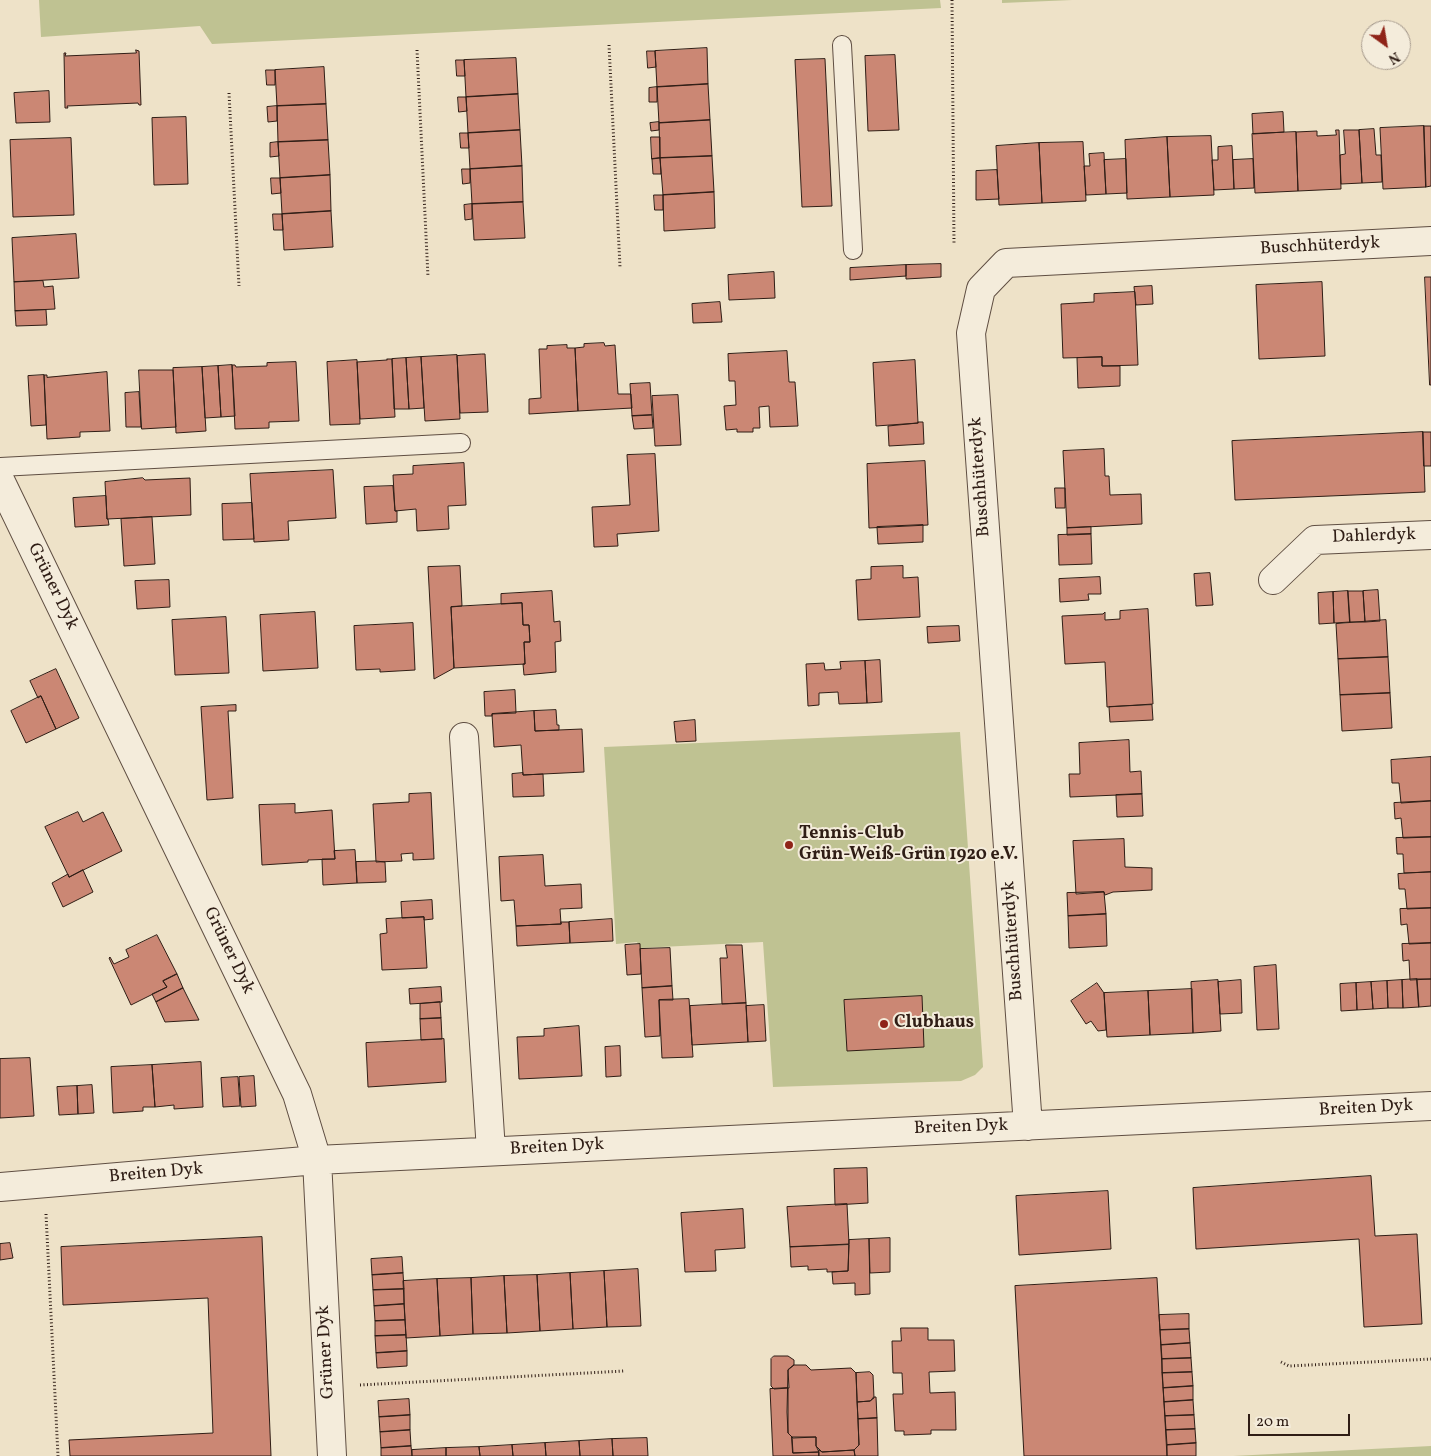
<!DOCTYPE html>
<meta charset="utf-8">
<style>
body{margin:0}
#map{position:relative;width:1431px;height:1456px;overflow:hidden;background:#eee2c8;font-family:Vollkorn,serif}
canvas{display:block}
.north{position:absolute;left:1361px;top:20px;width:50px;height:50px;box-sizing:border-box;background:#f4ecdb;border:1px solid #a5998c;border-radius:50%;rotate:148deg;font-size:14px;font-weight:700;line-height:20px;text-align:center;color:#2f1d15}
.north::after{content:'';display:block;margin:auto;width:18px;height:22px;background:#8f2418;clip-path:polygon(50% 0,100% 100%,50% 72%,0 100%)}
.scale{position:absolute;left:1248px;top:1414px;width:102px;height:22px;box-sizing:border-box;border:2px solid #2f1d15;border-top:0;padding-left:6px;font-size:15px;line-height:18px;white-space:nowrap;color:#2f1d15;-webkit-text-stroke:4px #f4ecdb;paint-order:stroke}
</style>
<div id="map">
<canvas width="1431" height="1456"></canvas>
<div class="north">N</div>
<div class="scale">20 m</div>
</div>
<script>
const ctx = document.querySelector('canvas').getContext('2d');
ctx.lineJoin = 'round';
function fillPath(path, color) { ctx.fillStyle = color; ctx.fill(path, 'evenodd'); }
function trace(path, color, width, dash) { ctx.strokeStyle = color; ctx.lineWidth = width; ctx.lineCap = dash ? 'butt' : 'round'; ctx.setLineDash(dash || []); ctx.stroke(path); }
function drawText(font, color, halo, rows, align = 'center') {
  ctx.font = font + ' Vollkorn,serif'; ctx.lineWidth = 4; ctx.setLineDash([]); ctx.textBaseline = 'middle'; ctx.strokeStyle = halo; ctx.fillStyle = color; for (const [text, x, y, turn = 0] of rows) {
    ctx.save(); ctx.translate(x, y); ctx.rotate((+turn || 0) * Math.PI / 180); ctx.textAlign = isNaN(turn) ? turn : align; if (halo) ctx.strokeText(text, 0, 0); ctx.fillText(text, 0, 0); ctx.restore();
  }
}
fillPath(new Path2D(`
 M39,0H940L941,8L212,44L200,26L41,37Z
 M1002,0H1072L1002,3Z
 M960,732L983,1067L975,1075L961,1081L773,1087L763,942L640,948L637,942L616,944L604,747Z
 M1431,1446V1456H1233Z`), '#bfc292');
const building = new Path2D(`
 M707,48L708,84L657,87L655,51Z
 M136,50L139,51L141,105H139L138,103L67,106L68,108H65L64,53H66L65,56L136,53Z
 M647,51H655L656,67L648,68Z
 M895,55L899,130L868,131L865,56Z
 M516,58L518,94L466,97L464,60Z
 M825,59L832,206L802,207L795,60Z
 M456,60H464L465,76H457Z
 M324,67L326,104L277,106L275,70Z
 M266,70H275V85H267Z
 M708,84L710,120L659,123L657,87Z
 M657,87V102H649V88Z
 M49,91L50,122L16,123L14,93Z
 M518,94L520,130L468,133L466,97Z
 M458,97H466L467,111L459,112Z
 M326,104L328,140L278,142L277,106Z
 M277,106V121L268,122L267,107Z
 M1283,112L1284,132L1253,134L1252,114Z
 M186,117L188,184L154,185L152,118Z
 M710,120L712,156L660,158L659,123Z
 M659,122V130L651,131L650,123Z
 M1424,126H1431V186L1426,187Z
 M1424,126L1426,187L1383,189L1380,128Z
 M1374,129L1376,155H1381L1382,182L1362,183L1359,130Z
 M520,130L522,166L470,169L468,133Z
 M1336,130H1339L1341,189L1298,191L1296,132L1317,131V136L1336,135Z
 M1344,130H1359L1362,183L1341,184L1340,155L1345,154Z
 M1296,132L1298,191L1255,193L1252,134Z
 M460,133H468L469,148H461Z
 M1211,136L1214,195L1170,197L1167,137Z
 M651,137H660V158L652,159Z
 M1167,137L1170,197L1127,199L1125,140Z
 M71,138L74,215L13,217L10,140Z
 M328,140L330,175L280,178L278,142Z
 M278,142L279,156L270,157V143Z
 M1083,142L1086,201L1042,203L1039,143Z
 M1039,143L1042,203L999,205L996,146Z
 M1232,146L1234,189L1214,190L1212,160H1218V147Z
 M1104,153L1106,194L1086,195L1084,166H1090L1089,154Z
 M712,156L714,192L663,195L660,158Z
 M660,158L661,174H653L652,159Z
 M1126,159L1127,193L1106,194L1104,160Z
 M1253,159L1254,188L1234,189L1233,160Z
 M522,166L523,202L472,204L470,169Z
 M462,169H470V183L463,184Z
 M997,170L999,199L976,200V171Z
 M330,175L331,211L282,214L280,178Z
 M271,178H280L281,193L272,194Z
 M714,192L715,228L664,231L663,195Z
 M654,195H663V210H655Z
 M523,202L525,238L474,240L472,204Z
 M472,204V219L465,220L464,205Z
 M331,211L333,247L284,250L282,214Z
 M273,214H282L283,230H274Z
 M76,234L79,278L14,282L12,238Z
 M941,264V277L906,279V265Z
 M906,265V276L850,280V268Z
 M774,272L775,298L729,300L728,275Z
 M1425,277H1431V385H1430Z
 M43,281L44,287L53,286L55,309L15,311L14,282Z
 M1322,282L1325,356L1259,359L1256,285Z
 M1152,286L1153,304L1136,305L1134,287Z
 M1135,292L1138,365L1102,366V357L1063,358L1061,304L1094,302V294Z
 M720,302L722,322L693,323L692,304Z
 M46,310L47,325L16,326L15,311Z
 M604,343L605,346L615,345L618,394H631L632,408L578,411L575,348L584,347V344Z
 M567,345V348H575L578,411L529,414V399L541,398L539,349H547V346Z
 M787,351L789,382H795L798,426L770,427L769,406L759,407L760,428H753V432H737V429L726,430L724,406L736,405L735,381H729L728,354Z
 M482,354H485L488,412L460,413L457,356Z
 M457,355L460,419L425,421L421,357Z
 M421,357L424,408L409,409L406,358Z
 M1102,357V366H1120V386L1078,388L1077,358Z
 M406,358L409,409H394L392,359Z
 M387,359H392L395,417L360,419L357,362L387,360Z
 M357,360L360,424L330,425L327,362Z
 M915,360L918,423L876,426L873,363Z
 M296,362L299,421L269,422V428L235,429L232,365H235L236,367L267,366V363Z
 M232,365L235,416L221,417L218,366Z
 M218,366L221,417L205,418L202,367Z
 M202,367L206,431L176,433L173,368Z
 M139,370H173L176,427L142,429Z
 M107,372L110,431L80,432V437L47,439L44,375H47V377Z
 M44,375L46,425L31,426L28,376Z
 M650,383L652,415L632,416L630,384Z
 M139,392L141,427H126L125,393Z
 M678,395L681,445L655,446L652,396Z
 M652,415L653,428L634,429L632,416Z
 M918,422H923L924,444L889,446L888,426L918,423Z
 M1423,432H1431V466H1424Z
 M1423,432L1425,492L1235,500L1232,441Z
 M1104,449L1105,476H1109L1110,495L1141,494L1142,524L1067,528L1063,451Z
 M655,454L659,531L617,534L618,546L594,547L592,507L630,505L627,455Z
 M925,461L928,525L869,528L867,464Z
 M464,463L466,505L448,506L449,529L417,531L416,509L395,511L393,475L413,474V466Z
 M333,470L336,518L288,521L289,540L254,542L250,474Z
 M143,478L145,480L190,478L191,515L107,519L105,482Z
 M393,486L395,511H397V522L366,524L364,487Z
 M1055,488H1065V508H1056Z
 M106,496L107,519H108L109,525L75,527L73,498Z
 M252,503L254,539L223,540L222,504Z
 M152,517L155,564L124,566L121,519Z
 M923,525V542L878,544L877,527Z
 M1091,527V534L1067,535V528Z
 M1091,534L1092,564L1059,565L1058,535Z
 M460,566L462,606L451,607L454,668L434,679L428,567Z
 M903,566V578L918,577L920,617L858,620L856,580L871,579V567Z
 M1210,573L1213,605L1196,606L1194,574Z
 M1100,577L1101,594H1088L1089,600L1060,602L1059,579Z
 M169,580L170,607L137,609L135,581Z
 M1378,590L1380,621L1365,622L1363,591Z
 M552,591L554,622L560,621L561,641L555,642L556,672L524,675L523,664H525L524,642H530L529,625H523L522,603L501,604V594Z
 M1348,591H1363L1365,622H1350Z
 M1348,591L1350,622L1334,623L1333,592Z
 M1333,592L1334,623L1319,624L1318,593Z
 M522,603L523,625H529L530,642H524L525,664L454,668L451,607Z
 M1148,609L1153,704L1107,707L1105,662L1065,664L1062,616L1103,614L1105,612V620L1120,619V611Z
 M315,612L318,668L263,671L260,615Z
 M226,617L229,673L175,675L172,620Z
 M1386,620L1388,657L1338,659L1336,624Z
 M413,623L415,670L380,672V669L356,670L354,626Z
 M959,626L960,641L928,643L927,627Z
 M1388,657L1390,693L1340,695L1338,659Z
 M880,660L882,702L867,703L865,661Z
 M865,661L867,703L839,704L838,692L819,693V705L808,706L806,664L824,663L825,670L841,669L840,662Z
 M56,669L79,718L56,729L41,696L38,698L30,681Z
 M515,690L516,713L492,714V716H485L484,692Z
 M1390,693L1392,728L1342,731L1340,695Z
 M41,696L56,729L26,743L11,711Z
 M236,705V711H228L233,798L207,800L201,707Z
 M1152,705L1153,720L1110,722L1109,707Z
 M556,710L557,725H559V730L535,731L534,711Z
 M534,711L535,731L582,729L584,772L523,775L521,745L494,747L492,714Z
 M695,720L696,741L676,742L674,722Z
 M1129,740L1130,772L1141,771L1142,794L1070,797L1069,774H1080L1079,743Z
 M1431,757V801L1401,803L1399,783H1392L1391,760Z
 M523,773V775L543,774L544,796L513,797L512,774Z
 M431,793L434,859L413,860V853L401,854L402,861L376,862L373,804L409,802V794Z
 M1142,794L1143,816L1117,817L1116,795Z
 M1431,801V837L1403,838L1401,818L1395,819L1394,803Z
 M295,804V813L332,810L335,859L308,860V862L262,865L259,805Z
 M78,812L83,822L103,812L122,851L69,877L45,827Z
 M1431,837V872L1404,873L1403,854H1397L1396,838Z
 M1124,839L1125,867L1152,868V890L1113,892L1105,895L1104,892L1076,894L1073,841Z
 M355,850L357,883L323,885L322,859H335L334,851Z
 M543,855L545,886L581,884L582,908L560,909L561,924L516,926L514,900L501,901L499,857Z
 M376,861L385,862L386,882L357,883L356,862Z
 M83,870L93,892L63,907L52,883L68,874L69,877Z
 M1431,872V908L1407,909L1405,889H1399L1398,874Z
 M1104,892L1106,914L1068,916L1067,893Z
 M432,900L433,919L424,920V917L402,918L401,902Z
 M1431,908V943L1409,944L1407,924L1401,925L1400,909Z
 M1106,914L1107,946L1069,948L1068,916Z
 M424,917L427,968L382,970L380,934L387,933L386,919Z
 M612,919L613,941L570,943L569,922Z
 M561,922H569L570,943L517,946L516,926L561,924Z
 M157,935L177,974L163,981L167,987L131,1005L109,958L110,957L114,964L129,957L126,950Z
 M1431,943V979L1410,980L1409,960L1403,961L1402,944Z
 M640,944L641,974L627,975L625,945Z
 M726,945H742L746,1003L722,1004L720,958H727Z
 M670,948L672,986L642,988L640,949Z
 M1276,965L1279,1029L1257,1030L1254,967Z
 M177,974L183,988L156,1002L152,994L167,987L163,981Z
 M1417,979H1431V1006L1419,1007Z
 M1417,979L1419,1007L1403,1008L1402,980Z
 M1218,980L1221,1031L1193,1033L1191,982Z
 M1241,980L1242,1013L1220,1014L1218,982Z
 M1402,980L1403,1008H1388L1387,981Z
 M1387,981L1388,1008L1373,1009L1371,982Z
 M1371,982L1373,1009L1357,1010L1356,983Z
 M1097,983L1104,993L1106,1030L1098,1031L1091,1021L1086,1024L1071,1001Z
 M1356,983L1357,1010L1341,1011L1340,984Z
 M672,986L673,1000H659L660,1036L645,1037L642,988Z
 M441,987L442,1002L410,1004L409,989Z
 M183,988L199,1020L165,1022L156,1002Z
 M1192,989L1193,1033L1150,1035L1148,991Z
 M1148,991L1150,1035L1107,1037L1104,993Z
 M922,996L924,1047L847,1051L844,1000Z
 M689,999L693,1057L662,1058L659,1000Z
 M440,1002L441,1018L420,1019V1004Z
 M746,1003L748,1042L692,1045L690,1006Z
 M764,1005L766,1041L748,1042L746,1006Z
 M441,1018L442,1039L421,1040L420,1019Z
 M579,1026L582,1076L519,1079L517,1037L544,1036V1029Z
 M444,1039L446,1082L368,1087L366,1043Z
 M620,1046L621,1076L606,1077L605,1047Z
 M30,1058L34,1116L0,1118V1059Z
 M201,1062L203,1107L174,1109V1105L155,1107L152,1065Z
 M152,1065L155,1107H143V1111L113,1113L111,1067Z
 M254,1076L256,1106L241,1107L239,1077Z
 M238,1077L240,1106L223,1107L221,1078Z
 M92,1085L94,1113L78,1114L77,1086Z
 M77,1086L78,1114L59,1115L57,1087Z
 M867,1168L868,1203L835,1205L834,1169Z
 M1371,1176L1375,1236L1417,1234L1422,1324L1364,1327L1359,1239L1196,1249L1193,1188Z
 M1108,1191L1111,1249L1019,1255L1016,1196Z
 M847,1204L849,1244L790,1247L787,1207Z
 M743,1209L745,1248L715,1250L716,1271L685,1272L681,1213Z
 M262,1237L271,1456H70L69,1440L213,1433L208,1298L63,1305L61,1247Z
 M890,1238V1272L870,1273L869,1239Z
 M869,1239L870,1294L855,1295V1283L833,1284L832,1272L848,1271L849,1240Z
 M10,1243L13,1258L0,1260V1244Z
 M849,1245L848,1271L827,1272V1269L808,1270V1266L791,1267L790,1247Z
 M402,1257L403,1273L372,1275L371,1259Z
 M638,1269L641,1326L607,1327L604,1271Z
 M604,1271L607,1327L573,1329L570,1273Z
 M403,1273L404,1289L373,1290L372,1275Z
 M570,1273L573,1329L540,1331L537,1275Z
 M537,1275L540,1331L507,1333L504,1276Z
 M504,1276L507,1333L473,1334L471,1278Z
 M471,1278L473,1334L440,1336L437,1279Z
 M1157,1278L1167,1456H1024L1015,1286Z
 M437,1279L440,1336L406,1338L403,1281Z
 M404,1289V1304L374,1306L373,1290Z
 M404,1304L405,1320L375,1321L374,1306Z
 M1189,1314V1329L1160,1330L1159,1315Z
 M405,1320L406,1335L375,1336V1321Z
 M901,1328H928V1340H954L955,1371L929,1372L930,1393L955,1392L956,1430H931V1434L904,1435V1431H895L893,1394H903L902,1373H893L892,1341H901Z
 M1189,1329L1190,1343L1161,1345L1160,1330Z
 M406,1335L407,1351L376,1353L375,1336Z
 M1190,1343L1191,1358L1162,1359L1161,1345Z
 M407,1351V1366L377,1368L376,1353Z
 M774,1356H788L794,1360V1365L788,1370L789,1388L774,1389L771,1386V1359Z
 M1191,1358L1192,1372L1162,1373V1359Z
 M794,1365H806L811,1370L851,1368L856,1373L859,1445L854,1450L822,1452L816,1446V1437L793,1438L788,1433L787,1412L788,1370Z
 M870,1372L873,1375L874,1398L870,1401L857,1402L856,1373Z
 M1192,1372L1193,1386L1163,1388L1162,1373Z
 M1193,1386V1400L1164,1402L1163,1388Z
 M788,1388V1433L792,1437L793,1453L819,1452V1456H773L770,1389Z
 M874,1397H876L877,1418L858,1419L857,1402L870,1401Z
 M409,1399L410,1415L379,1417L378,1401Z
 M1193,1400L1194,1415L1165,1416L1164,1402Z
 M410,1415V1430L380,1432L379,1417Z
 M1194,1415L1195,1429L1166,1430L1165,1416Z
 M877,1418L878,1456H855L854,1450L859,1445L858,1419Z
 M1195,1429L1196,1443L1167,1445L1166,1430Z
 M410,1430L411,1446L381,1448L380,1432Z
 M792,1437H816V1446L819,1452L793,1453Z
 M647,1438L648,1456H613L612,1439Z
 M612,1439L613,1456H580L579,1441Z
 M579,1441L580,1456H546L545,1443Z
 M545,1443L546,1456H513L512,1445Z
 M1196,1443V1456H1167V1445Z
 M512,1445L513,1456H480L479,1447Z
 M411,1446L412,1456H381V1448Z
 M479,1447L480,1456H446V1448Z
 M446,1448V1456H412V1450Z
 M819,1450L822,1452L854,1450L855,1456H819Z`);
fillPath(building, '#cb8774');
trace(building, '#2f1d15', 1);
const lane = new Path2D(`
 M842,45L853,250
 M0,467L461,443`);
const street = new Path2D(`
 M0,480L297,1094L317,1160L332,1456
 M1273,580L1315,540L1431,535
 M464,737L491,1151
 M1028,1126L971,333L981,289L1006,263L1431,241
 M0,1187L317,1160L1431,1106`);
trace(lane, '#5f4e42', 20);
trace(street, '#5f4e42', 30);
trace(new Path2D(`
 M952,0L954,244
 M609,45L620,267
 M417,50L428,277
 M229,93L239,286
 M46,1214L58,1456
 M1281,1362L1289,1366L1431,1359
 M360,1385L624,1371`), '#2f1d15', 3, [1, 2.5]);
trace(lane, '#f4ecdb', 18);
trace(street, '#f4ecdb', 28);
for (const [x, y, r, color] of [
 [789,845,5,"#8f2418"],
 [884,1024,5,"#8f2418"]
]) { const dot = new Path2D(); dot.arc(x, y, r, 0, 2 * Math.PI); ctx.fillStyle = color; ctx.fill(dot); trace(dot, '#f4ecdb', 2); }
drawText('18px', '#2f1d15', '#f4ecdb', [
 ["Buschhüterdyk",1320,247,-3],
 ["Buschhüterdyk",981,477,-94],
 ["Dahlerdyk",1374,537,-2],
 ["Grüner Dyk",52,587,64],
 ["Buschhüterdyk",1014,941,-94],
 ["Grüner Dyk",228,951,64],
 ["Breiten Dyk",1366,1109,-3],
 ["Breiten Dyk",961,1128,-2],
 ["Breiten Dyk",557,1148,-3],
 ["Breiten Dyk",156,1174,-5],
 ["Grüner Dyk",327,1352,-93]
]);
drawText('bold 18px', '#2f1d15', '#f4ecdb', [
 ["Tennis-Club",799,835],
 ["Grün-Weiß-Grün 1920 e.V.",799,856],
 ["Clubhaus",894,1024]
], 'left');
</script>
